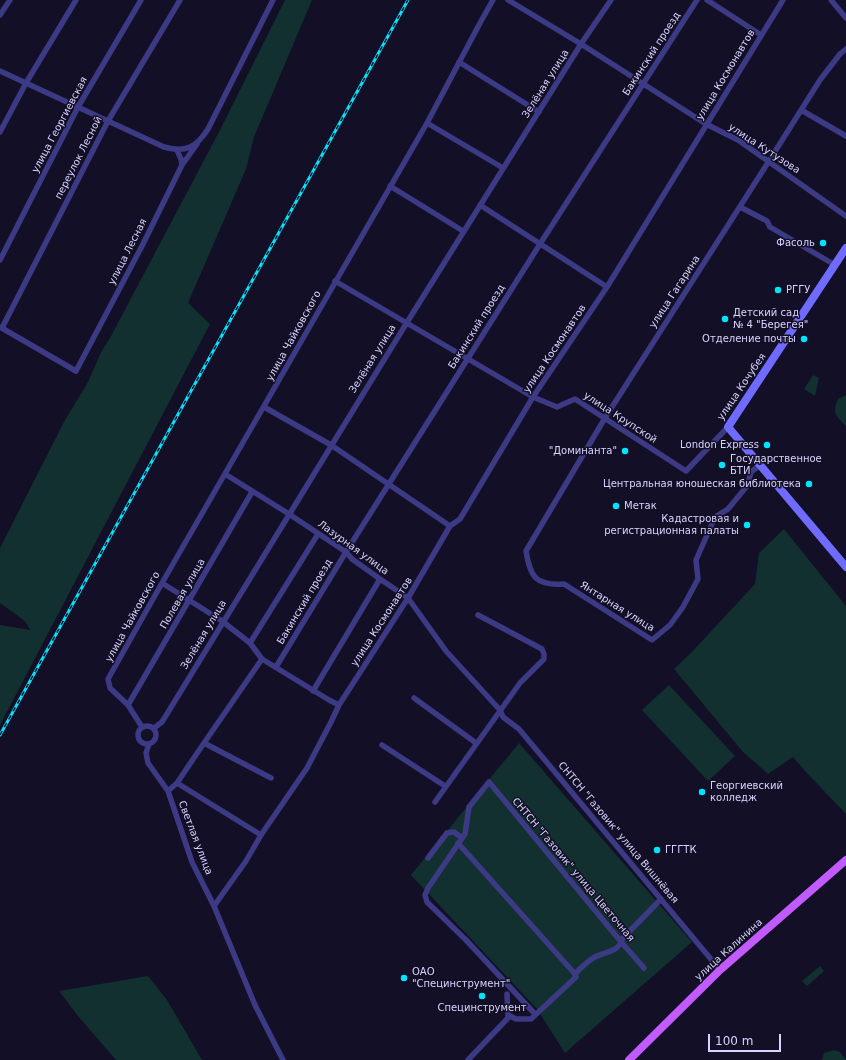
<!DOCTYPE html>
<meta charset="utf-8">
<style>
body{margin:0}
#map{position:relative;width:846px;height:1060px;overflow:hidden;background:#130f26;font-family:"DejaVu Sans",sans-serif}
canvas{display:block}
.scale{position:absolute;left:708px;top:1034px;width:73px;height:18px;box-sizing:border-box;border:2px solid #d9d4ff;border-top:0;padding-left:5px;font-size:12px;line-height:14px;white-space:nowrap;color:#d9d4ff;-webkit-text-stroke:3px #130f26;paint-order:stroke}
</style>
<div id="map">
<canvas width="846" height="1060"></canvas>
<div class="scale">100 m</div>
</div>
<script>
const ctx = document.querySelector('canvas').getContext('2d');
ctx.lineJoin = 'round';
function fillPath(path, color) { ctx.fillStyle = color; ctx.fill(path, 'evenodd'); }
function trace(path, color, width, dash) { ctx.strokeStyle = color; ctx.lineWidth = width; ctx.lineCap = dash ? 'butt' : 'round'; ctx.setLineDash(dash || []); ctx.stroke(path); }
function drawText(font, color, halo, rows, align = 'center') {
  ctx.font = font + ' "DejaVu Sans",sans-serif'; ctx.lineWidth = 3; ctx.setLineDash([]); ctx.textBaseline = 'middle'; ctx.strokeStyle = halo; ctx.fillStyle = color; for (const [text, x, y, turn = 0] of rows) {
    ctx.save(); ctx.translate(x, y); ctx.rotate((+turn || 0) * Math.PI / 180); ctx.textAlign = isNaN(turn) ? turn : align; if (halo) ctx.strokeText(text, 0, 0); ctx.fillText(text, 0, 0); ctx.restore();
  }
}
fillPath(new Path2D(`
 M285,0H312L254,137L246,169L188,303L210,324L0,725V625L30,630L25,621L0,603V548L65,420L88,382L101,352L110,338L220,130Z
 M813,375L819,378L815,396L804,389Z
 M846,395V426C836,417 832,412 838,399Z
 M784,529L846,606V814L804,770L793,757L768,774L743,752L674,669L691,653L755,584L759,553Z
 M669,685L735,756L708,781L642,710Z
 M519,743L692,942L565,1053L537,1009L411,875Z
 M820,966L824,971L807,986L802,981Z
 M148,976L167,1000L202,1060H116L78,1016L59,991Z
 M834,1050L840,1052L846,1060H822L824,1053Z`), '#12302f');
trace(new Path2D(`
 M508,0L581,44L706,124L738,140L846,216
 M707,0L761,35
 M831,0L846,18
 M0,15L10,0
 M459,62L539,112
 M0,71L164,147C185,153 196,148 208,129L273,0
 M801,110L846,136
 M427,123L503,168
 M0,132L26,83L76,0
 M177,150L181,159L182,165
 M390,186L463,231
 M480,205L607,287
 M740,207L767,221L770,227L835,265
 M0,260L78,107L141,0
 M335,281L533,397L557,407L575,399L686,471L728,427
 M0,327L76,371L142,246L182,165L197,144
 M2,328L108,121L180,0
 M264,407L331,445L450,526
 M760,465L751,472L747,486L728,509L715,517L696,560L698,579L683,607L670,625L652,640L564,584C536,586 530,577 526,551L605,418L769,161L820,80L840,54L846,49
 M225,474L289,514L346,552L352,559L380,579L408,598L446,651L500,710L503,717L519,729L720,970
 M162,583L222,621L250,643L262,659L329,700L339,705
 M250,643L318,534
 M262,659L204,743L177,783L168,791L192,862L214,906L255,1005L283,1060
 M276,667L346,552L540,244L697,0
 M313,691L380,579
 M414,698L476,743
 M128,705L252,492
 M138 735a9 9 0 1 1 18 0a9 9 0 1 1-18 0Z
 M142,727L128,705L110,688L108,679L162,583L427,123L480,23L493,0
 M154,728L162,722L406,324L581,44L611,0
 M204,743L271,778
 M149,744L146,753L148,763L168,791
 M382,745L445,786
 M177,783L261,835
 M435,802L520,683L544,659V654L542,649L478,615
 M458,843L575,974
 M428,858L447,833L454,832L462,838
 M214,906L246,861L261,835L307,768L331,722L339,705L408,598L450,526L460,519L533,397L607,287L783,0
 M535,1014L466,940L427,902L425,895L428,888L465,834L469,807L489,782L622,943L644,968
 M508,1015L516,1019H531L576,977L575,974C581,968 587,961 595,957C606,951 618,953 623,938L661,899
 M468,1060L508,1018L507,994`), '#3d3a85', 5.5);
trace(new Path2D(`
 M846,248L728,427L846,567`), '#6f6bff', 8);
trace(new Path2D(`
 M629,1060L720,970L846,860`), '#c25bff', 8);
const rail = new Path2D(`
 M0,735L408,0`);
trace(rail, '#00e5ff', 3);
trace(rail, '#130f26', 1.5, [4.5]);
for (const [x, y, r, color] of [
 [823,243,4,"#00e5ff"],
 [778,290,4,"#00e5ff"],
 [725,319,4,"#00e5ff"],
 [804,339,4,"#00e5ff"],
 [767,445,4,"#00e5ff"],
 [625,451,4,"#00e5ff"],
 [722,465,4,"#00e5ff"],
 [809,484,4,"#00e5ff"],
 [616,506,4,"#00e5ff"],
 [747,525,4,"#00e5ff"],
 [702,792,4,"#00e5ff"],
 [657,850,4,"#00e5ff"],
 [404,978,4,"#00e5ff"],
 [482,996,4,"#00e5ff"]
]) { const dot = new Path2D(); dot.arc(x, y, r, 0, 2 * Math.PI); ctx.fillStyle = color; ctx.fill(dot); trace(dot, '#130f26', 1.5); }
drawText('10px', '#d9d4ff', '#130f26', [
 ["Бакинский проезд",652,54,-57],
 ["улица Космонавтов",726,75,-59],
 ["Зелёная улица",546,84,-58],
 ["улица Георгиевская",60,125,-62],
 ["улица Кутузова",764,149,33],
 ["переулок Лесной",79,158,-63],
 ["улица Лесная",128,252,-63],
 ["улица Гагарина",675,292,-57],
 ["Бакинский проезд",477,327,-58],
 ["улица Чайковского",294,336,-61],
 ["улица Космонавтов",555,349,-56],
 ["Зелёная улица",373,359,-58],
 ["улица Кочубея",742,387,-56],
 ["улица Крупской",620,418,33],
 ["Лазурная улица",353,548,36],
 ["Полевая улица",183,594,-60],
 ["Бакинский проезд",305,602,-59],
 ["Янтарная улица",617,607,32],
 ["улица Чайковского",133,617,-61],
 ["улица Космонавтов",382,622,-57],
 ["Зелёная улица",204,635,-59],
 ["СНТСН \"Газовик\" улица Вишнёвая",618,833,50],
 ["Светлая улица",195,838,69],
 ["СНТСН \"Газовик\" улица Цветочная",573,870,50],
 ["улица Калинина",729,950,-42]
]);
drawText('10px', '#d9d4ff', '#130f26', [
 ["Фасоль",815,243,"right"],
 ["РГГУ",786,290],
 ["Детский сад",733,313],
 ["№ 4 \"Берегея\"",733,325],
 ["Отделение почты",796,339,"right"],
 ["London Express",759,445,"right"],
 ["\"Доминанта\"",617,451,"right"],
 ["Государственное",730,459],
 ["БТИ",730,471],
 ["Центральная юношеская библиотека",801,484,"right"],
 ["Метак",624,506],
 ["Кадастровая и",739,519,"right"],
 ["регистрационная палаты",739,531,"right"],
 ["Георгиевский",710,786],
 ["колледж",710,798],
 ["ГГГТК",665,850],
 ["ОАО",412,972],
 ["\"Специнструмент\"",412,984],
 ["Специнструмент",482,1008,"center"]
], 'left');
</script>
